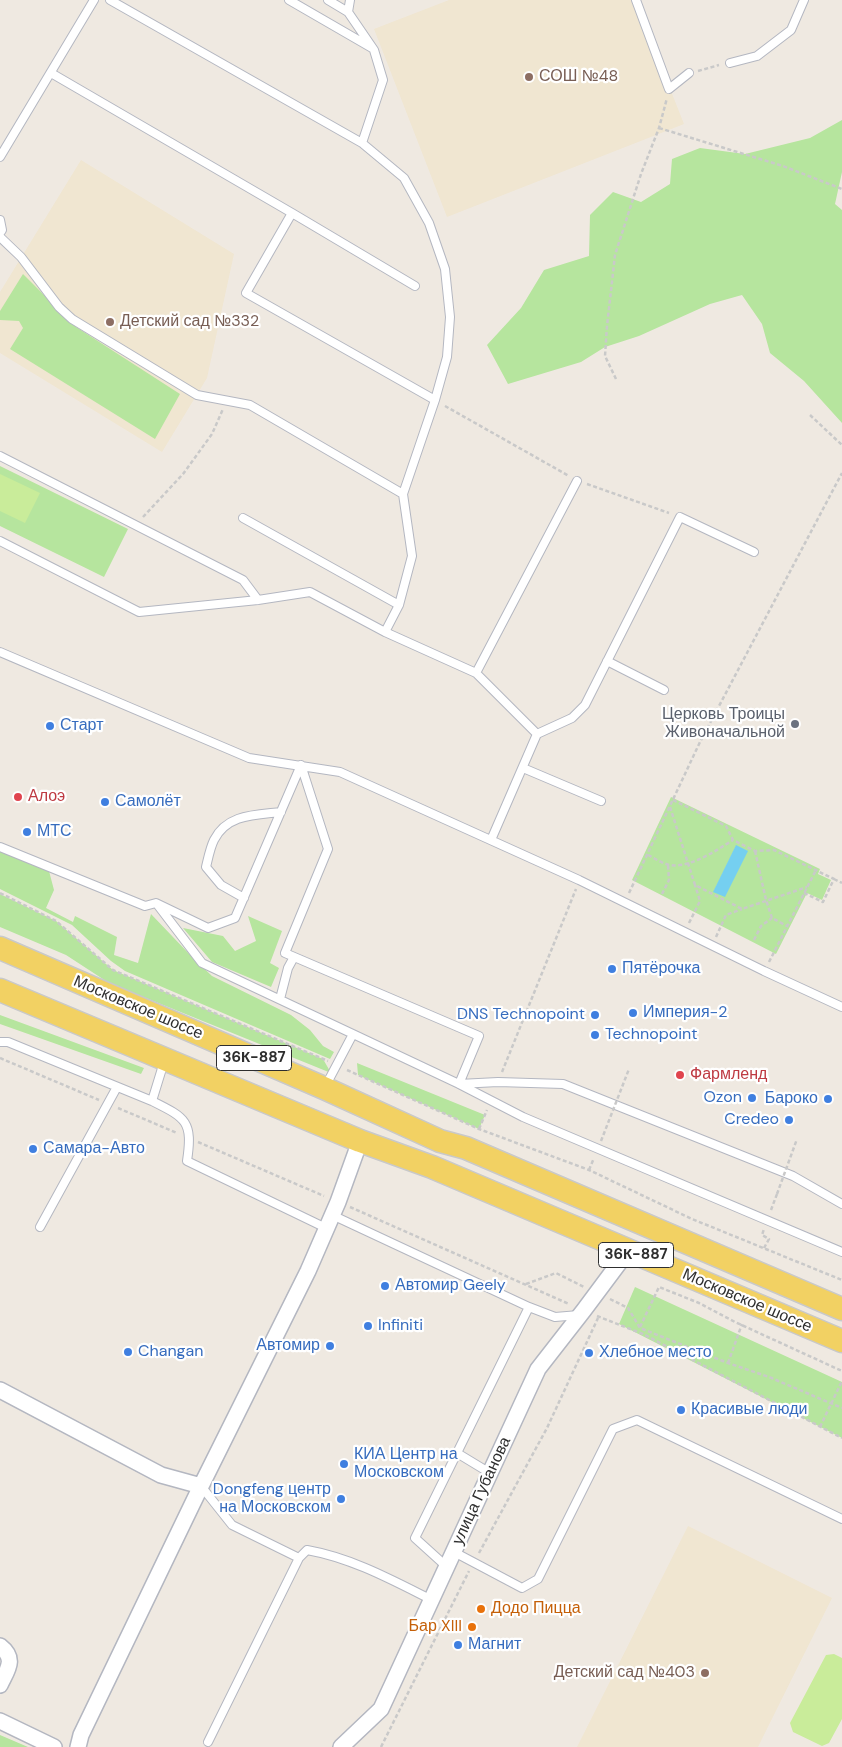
<!DOCTYPE html>
<meta charset="utf-8">
<style>
body{margin:0}
canvas{display:block;background:#efe9e1}
</style>
<canvas width="842" height="1747"></canvas>
<script>
const ctx = document.querySelector('canvas').getContext('2d');
ctx.lineJoin = 'round';
function fillPath(path, color) { ctx.fillStyle = color; ctx.fill(path, 'evenodd'); }
function trace(path, color, width, dash) { ctx.strokeStyle = color; ctx.lineWidth = width; ctx.lineCap = dash ? 'butt' : 'round'; ctx.setLineDash(dash || []); ctx.stroke(path); }
function drawText(font, color, halo, rows, align = 'center') {
  ctx.font = font + ' "DM Sans",sans-serif'; ctx.lineWidth = 4.5; ctx.setLineDash([]); ctx.textBaseline = 'middle'; ctx.strokeStyle = halo; ctx.fillStyle = color; for (const [text, x, y, turn = 0] of rows) {
    ctx.save(); ctx.translate(x, y); ctx.rotate((+turn || 0) * Math.PI / 180); ctx.textAlign = isNaN(turn) ? turn : align; if (halo) ctx.strokeText(text, 0, 0); ctx.fillText(text, 0, 0); ctx.restore();
  }
}
fillPath(new Path2D(`
 M449,0H635L684,124L447,217L374,29Z
 M81,160L234,254L207,378L162,452L0,353V292Z
 M688,1526L832,1598L758,1747H577Z`), '#f0e6d1');
fillPath(new Path2D(`
 M842,120V172L835,204L842,210V423L804,381L770,353L762,324L742,295L710,304L639,336L605,347L581,362L508,384L487,345L521,308L544,270L589,256L590,215L613,192L641,202L670,184L672,159L700,148L745,154L810,138Z
 M23,274L76,327L180,394L155,439L10,349L23,328L19,321L0,320V311Z
 M0,466L128,529L104,577L0,526Z
 M671,797L820,869L818,874L831,880L822,900L807,893L776,954L632,880ZM736,846L747,851L714,892V891Z
 M0,851L49,871L54,890L46,908L73,922L75,916L117,937L114,955L138,963L151,914L194,959L212,976L291,1015L310,1030L323,1046L334,1052L330,1059L125,971L111,961L72,925L0,889Z
 M0,894L56,921L113,970L323,1059L331,1073L109,983L66,955L0,927Z
 M248,916L282,931L270,963L279,968L271,987L212,962L183,928L223,936L235,951L256,941Z
 M0,1015L144,1068L141,1074L0,1024Z
 M357,1063L485,1115L479,1129L358,1075Z
 M635,1287L842,1382V1438L619,1324Z
 M0,1735L28,1747H0Z`), '#b6e59e');
fillPath(new Path2D(`
 M0,474L40,493L25,523L0,511Z
 M834,1654L842,1658V1719L829,1743L822,1746L793,1732L790,1723L826,1655Z`), '#c9ec9a');
fillPath(new Path2D(`
 M736,845L748,851L725,897L713,892Z`), '#75cff0');
const service = new Path2D(`
 M110,0L362,143
 M289,0L372,48
 M328,0L348,12
 M350,0L348,12L374,50L383,80L362,143L404,178L429,223L445,269L450,317L447,357L435,400L403,494L412,556L399,605L385,632
 M636,0L669,89L689,73
 M730,63L757,56L791,30L804,0
 M51,73L292,213L246,293L435,400
 M0,157L94,0
 M292,213L415,286
 M0,220L2,230L0,233
 M0,237L21,257L59,307L72,319L197,395L250,405L403,494
 M0,456L243,580L258,600
 M243,518L399,605
 M0,541L139,612L258,600L310,592L385,632L476,673L537,734
 M0,652L249,758L340,772L579,880L764,971L842,1007
 M607,661L664,690
 M476,673L577,481
 M301,765L328,849L285,953L479,1036L459,1084L498,1082L563,1084L793,1176L842,1204
 M523,768L601,801
 M491,840L537,734L572,718L585,705L680,517L754,552
 M0,847L145,906L156,903L208,928L235,918L301,765
 M244,898L221,885L206,867C208,859 210,848 214,840C227,814 255,815 281,812
 M157,904L202,963L353,1034
 M280,999L288,968L294,957
 M0,1042H8L152,1101
 M164,1062L152,1101C186,1118 193,1121 187,1161L326,1228
 M325,1087L353,1034L459,1084L523,1117L842,1252
 M332,1215L529,1307L555,1317L579,1315
 M40,1227L117,1087
 M457,1453L490,1473
 M201,1486L232,1525L299,1558L208,1742
 M454,1552L522,1588L538,1579L613,1429L637,1420L842,1519
 M299,1558L307,1550C352,1558 392,1580 432,1600
 M447,1567L415,1538L529,1307`);
const minor = new Path2D(`
 M0,1390L161,1475L201,1486
 M0,1646C17,1659 7,1670 0,1685
 M0,1721L54,1747
 M78,1747L81,1735L201,1486L308,1271L338,1202L360,1141
 M341,1747L381,1709L538,1369L584,1310L628,1251`);
const primary = new Path2D(`
 M0,948L324,1088L440,1141L466,1148L842,1309
 M0,990L360,1141L432,1167L842,1341`);
trace(service, '#b4b7c1', 10);
trace(minor, '#b4b7c1', 18);
trace(primary, '#c9c9c9', 25);
trace(new Path2D(`
 M698,71L719,65
 M659,128L783,166L842,189
 M616,379L605,356L607,326L615,255L641,174L659,128L667,98
 M445,406L569,476
 M810,415L842,445
 M587,484L669,513
 M143,517L183,474L212,434L223,409
 M673,800L726,826L733,840L755,851L774,850L834,879L823,902L804,893
 M670,807L695,885L742,909L807,887
 M755,851L766,900L772,918L787,926
 M648,855C654,858 660,862 666,864C686,871 717,850 733,840
 M834,879L842,883
 M0,893L56,921L113,970L328,1061
 M629,893L700,742L842,473
 M662,894L669,880L668,865
 M689,923L700,901L695,885
 M716,937L726,915L742,909
 M754,940L761,926L772,918
 M769,962L816,870
 M0,1058L99,1100
 M347,1070L479,1129L589,1170L692,1219L842,1280
 M502,1072L576,889
 M118,1108L177,1133
 M479,1129L487,1110
 M198,1142L324,1196
 M589,1170L594,1158
 M350,1207L569,1304
 M771,1210L777,1194
 M764,1248L769,1239L762,1235L764,1229
 M526,1284L556,1273L584,1287
 M610,1299L628,1308L640,1328L728,1363L769,1377L842,1408
 M597,1316L643,1334L842,1438
 M640,1327L659,1287L699,1303L735,1322L842,1371
 M728,1363L742,1324
 M820,1427L842,1381
 M479,1553L547,1428L598,1318
 M381,1747L469,1571`), '#c9c9c9', 2.5, [4, 2.5]);
trace(service, '#fff', 8);
trace(minor, '#fff', 15);
trace(primary, '#f2d163', 22);
trace(new Path2D(`
 M601,1141L629,1069
 M777,1194L797,1139`), '#c9c9c9', 2.5, [4, 2.5]);
for (const [x, y, r, color] of [
 [529,77,5,"#8d6e63"],
 [110,322,5,"#8d6e63"],
 [795,724,5,"#6b7280"],
 [50,726,5,"#3f7fe0"],
 [18,797,5,"#e0444e"],
 [105,802,5,"#3f7fe0"],
 [27,832,5,"#3f7fe0"],
 [612,969,5,"#3f7fe0"],
 [633,1013,5,"#3f7fe0"],
 [595,1015,5,"#3f7fe0"],
 [595,1035,5,"#3f7fe0"],
 [680,1075,5,"#e0444e"],
 [752,1098,5,"#3f7fe0"],
 [828,1099,5,"#3f7fe0"],
 [789,1120,5,"#3f7fe0"],
 [33,1149,5,"#3f7fe0"],
 [385,1286,5,"#3f7fe0"],
 [368,1326,5,"#3f7fe0"],
 [330,1346,5,"#3f7fe0"],
 [128,1352,5,"#3f7fe0"],
 [589,1353,5,"#3f7fe0"],
 [681,1410,5,"#3f7fe0"],
 [344,1464,5,"#3f7fe0"],
 [341,1499,5,"#3f7fe0"],
 [481,1609,5,"#e8710a"],
 [472,1627,5,"#e8710a"],
 [458,1645,5,"#3f7fe0"],
 [705,1673,5,"#8d6e63"]
]) { const dot = new Path2D(); dot.arc(x, y, r, 0, 2 * Math.PI); ctx.fillStyle = color; ctx.fill(dot); trace(dot, '#fff', 2); }
for (const [x, y, w] of [
 [254,1058,75],
 [636,1255,75]
]) { const box = new Path2D(); box.roundRect(x - w / 2, y - 12.5, w, 25, 4); ctx.fillStyle = '#fff'; ctx.fill(box); trace(box, '#2e2e2e', 1); }
drawText('bold 15px', '#2e2e2e', null, [
 ["36К-887",254,1058],
 ["36К-887",636,1255]
]);
drawText('16px', '#785e54', '#fff', [
 ["СОШ №48",539,77],
 ["Детский сад №332",120,322],
 ["Детский сад №403",695,1673,"right"]
], 'left');
drawText('16px', '#5b616d', '#fff', [
 ["Церковь Троицы",785,715],
 ["Живоначальной",785,733]
], 'right');
drawText('16px', '#366cbe', '#fff', [
 ["Старт",60,726],
 ["Самолёт",115,802],
 ["МТС",37,832],
 ["Пятёрочка",622,969],
 ["Империя-2",643,1013],
 ["DNS Technopoint",585,1015,"right"],
 ["Technopoint",605,1035],
 ["Ozon",742,1098,"right"],
 ["Бароко",818,1099,"right"],
 ["Credeo",779,1120,"right"],
 ["Самара-Авто",43,1149],
 ["Автомир Geely",395,1286],
 ["Infiniti",378,1326],
 ["Автомир",320,1346,"right"],
 ["Changan",138,1352],
 ["Хлебное место",599,1353],
 ["Красивые люди",691,1410],
 ["КИА Центр на",354,1455],
 ["Московском",354,1473],
 ["Dongfeng центр",331,1490,"right"],
 ["на Московском",331,1508,"right"],
 ["Магнит",468,1645]
], 'left');
drawText('16px', '#be3a42', '#fff', [
 ["Алоэ",28,797],
 ["Фармленд",690,1075]
], 'left');
drawText('16px', '#2e2e2e', '#fff', [
 ["Московское шоссе",138,1008,23],
 ["Московское шоссе",747,1301,23],
 ["улица Губанова",482,1491,-65]
]);
drawText('16px', '#c56008', '#fff', [
 ["Додо Пицца",491,1609],
 ["Бар XIII",462,1627,"right"]
], 'left');
</script>
